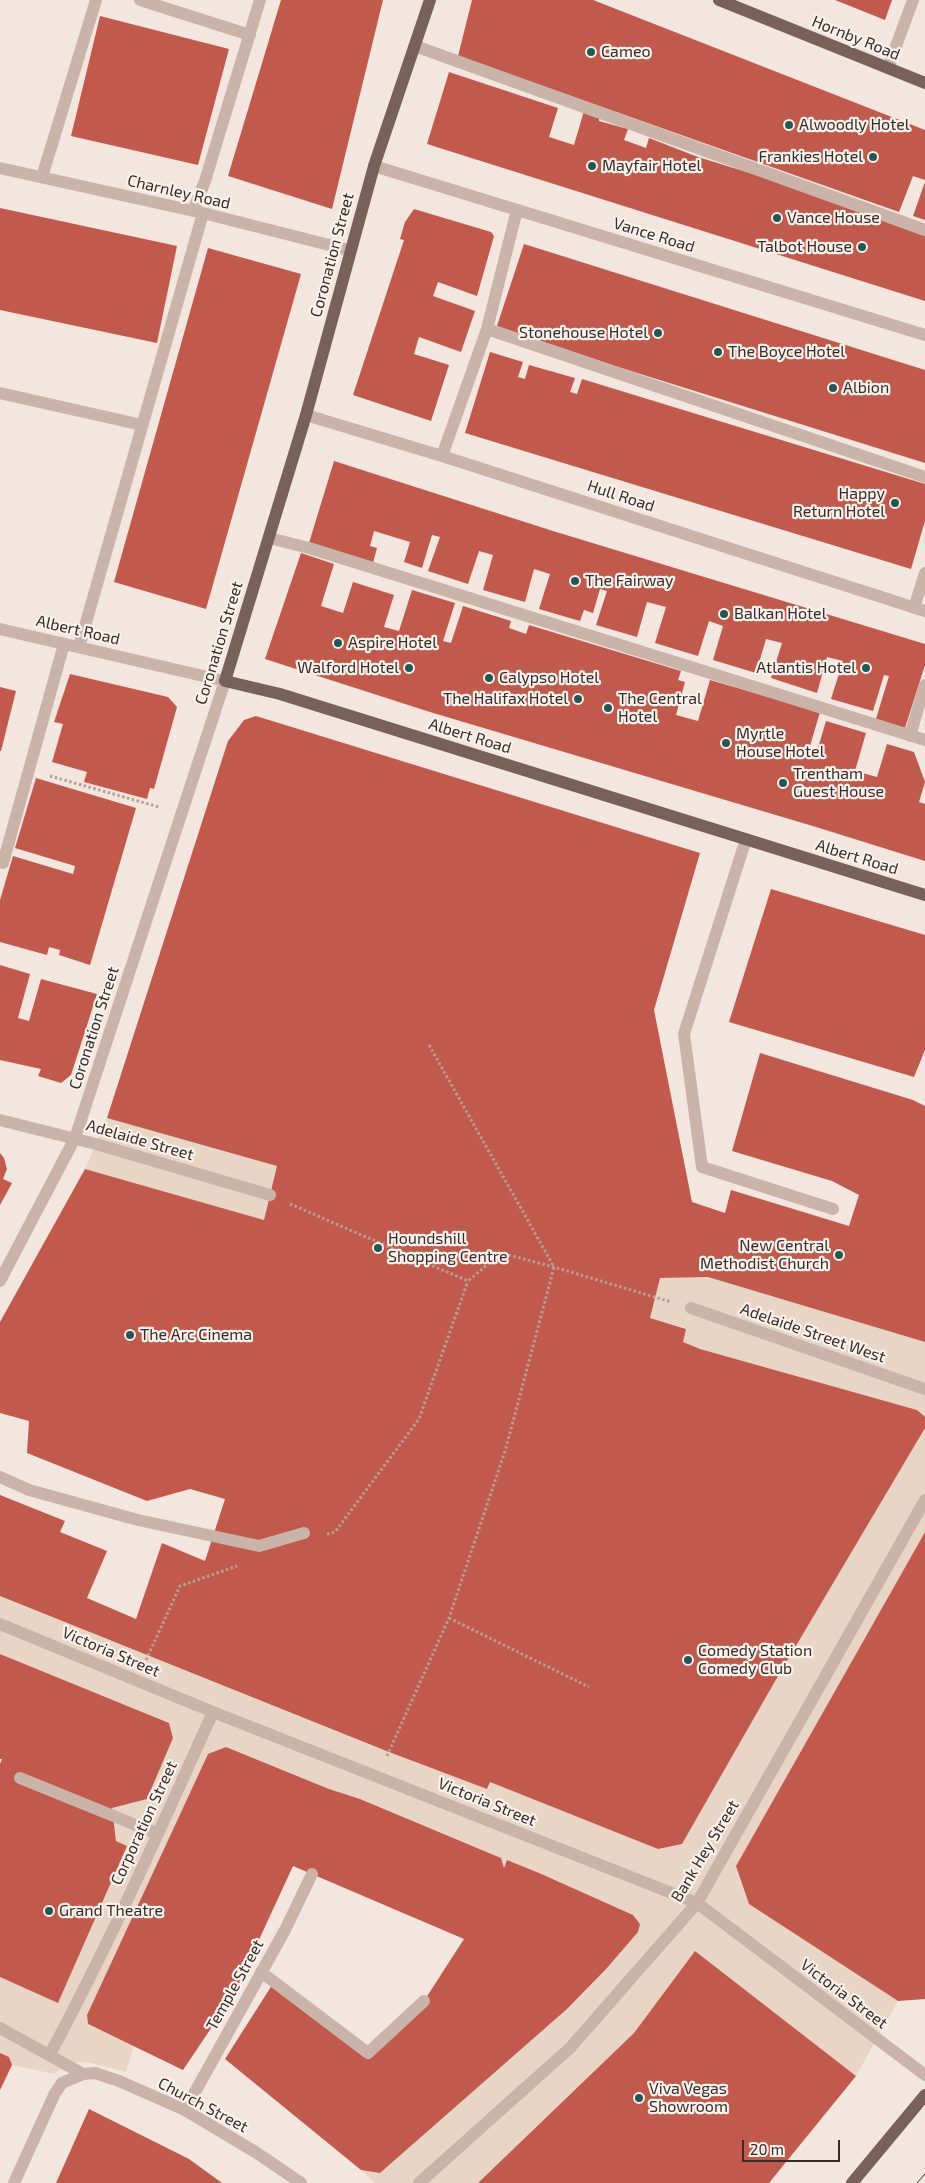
<!DOCTYPE html>
<style>
body{margin:0}
#map{position:relative;width:925px;height:2183px;overflow:hidden;background:#f2e6de;font-family:"Exo 2",sans-serif}
canvas{display:block}
.scale{position:absolute;left:742px;top:2140px;width:98px;height:22px;box-sizing:border-box;border:2px solid #382c2a;border-top:0;padding-left:6px;font-size:15px;line-height:18px;white-space:nowrap;color:#382c2a;-webkit-text-stroke:4px #f9f1eb;paint-order:stroke}
</style>
<div id="map">
<canvas width="925" height="2183"></canvas>
<div class="scale">20 m</div>
</div>
<script>
const ctx = document.querySelector('canvas').getContext('2d');
ctx.lineJoin = 'round';
function fillPath(path, color) { ctx.fillStyle = color; ctx.fill(path, 'evenodd'); }
function trace(path, color, width, dash) { ctx.strokeStyle = color; ctx.lineWidth = width; ctx.lineCap = dash ? 'butt' : 'round'; ctx.setLineDash(dash || []); ctx.stroke(path); }
function drawText(font, color, halo, rows, align = 'center') {
  ctx.font = font + ' "Exo 2",sans-serif'; ctx.lineWidth = 4.5; ctx.setLineDash([]); ctx.textBaseline = 'middle'; ctx.strokeStyle = halo; ctx.fillStyle = color; for (const [text, x, y, turn = 0] of rows) {
    ctx.save(); ctx.translate(x, y); ctx.rotate((+turn || 0) * Math.PI / 180); ctx.textAlign = isNaN(turn) ? turn : align; if (halo) ctx.strokeText(text, 0, 0); ctx.fillText(text, 0, 0); ctx.restore();
  }
}
fillPath(new Path2D(`
 M107,1118L277,1166L264,1220L85,1169Z
 M708,1277L925,1342V1417L916,1410L700,1349L683,1342L686,1328L650,1318L660,1278Z
 M925,1428V1532L736,1866L749,1904L898,2001L856,2076L695,1951L634,2033L478,2183H375L361,2170L380,2173L567,2009L607,1968L638,1932L633,1915L507,1860L504,1868L501,1858L360,1799L329,1789L226,1747L208,1754L87,2015L88,2025L134,2046L126,2072L91,2063L78,2062L68,2064L54,2074L12,2065L9,2057L0,2053V1977L58,2002L127,1846L116,1841L112,1808L147,1799L173,1738L169,1723L0,1654V1596L389,1752L487,1789L490,1782L658,1849L682,1844L774,1683Z`), '#e9d5c6');
fillPath(new Path2D(`
 M281,0H383L332,209L228,176Z
 M472,0H593L925,130V180L913,176L899,212L458,56Z
 M835,0H892L885,20Z
 M100,16L229,49L198,165L71,136Z
 M449,72L558,108L549,137L574,145L584,111L599,116V121L628,129L624,140L646,148L649,138L698,157L766,178L925,234V301L427,144Z
 M925,182V220L913,216Z
 M0,208L177,246L157,343L0,310Z
 M414,209L491,232L494,236L477,296L438,282L433,296L475,311L461,352L419,337L414,354L449,365L431,421L353,395L404,240L400,239L405,222Z
 M524,244L925,370V463L615,366L497,326Z
 M208,248L301,274L206,609L114,582Z
 M490,352L523,362L518,377L525,379L529,365L575,378L570,392L577,394L582,379L925,484V521L911,569L465,433Z
 M334,461L553,531L925,644V665L905,728L876,719L889,676L884,675L873,711L831,699L843,661L827,657L817,693L771,678L782,643L766,639L756,673L713,660L723,626L709,621L698,656L655,643L666,607L647,602L637,637L596,625L607,591L600,589L593,613L584,610L580,621L539,609L550,574L534,569L525,602L483,590L493,555L479,551L468,584L428,571L440,537L432,535L422,568L404,562L410,542L374,531L370,546L377,548L373,563L309,543Z
 M301,553L334,564L321,606L343,613L353,582L394,595L384,627L399,631L412,590L455,603L443,641L451,643L463,606L511,621L509,628L526,634L529,625L681,671L678,680L685,682L676,715L698,721L710,680L820,712L807,756L815,758L826,721L866,733L855,771L877,777L887,744L914,752L925,782L919,802L925,804V861L816,827L430,712L265,659Z
 M70,674L168,697L177,707L154,789L150,788L147,799L84,782L87,772L52,762L63,724L54,722Z
 M0,687L16,691L1,751H0Z
 M256,716L700,853L654,1010L692,1202L725,1213L731,1190L849,1226L859,1195L832,1181L732,1151L760,1053L913,1100L925,1106V1342L708,1277L660,1278L650,1318L686,1329L683,1342L700,1349L917,1410L925,1417V1428L774,1683L682,1844L658,1849L490,1782L487,1789L389,1752L0,1596V1495L65,1521L60,1532L107,1551L87,1598L136,1619L162,1543L205,1561L225,1499L190,1489L147,1501L27,1453L29,1421L0,1413V1322L85,1169L264,1220L277,1166L107,1118L228,741L244,720Z
 M36,778L136,808L90,965L59,955L60,950L49,947L47,955L0,942V900L13,856L73,874L75,866L15,848Z
 M771,889L925,935V1050L914,1077L729,1022Z
 M0,965L30,974L18,1018L29,1021L41,979L97,994L71,1075L61,1083L38,1076L41,1069L0,1060Z
 M0,1153L4,1158L7,1169L3,1179L12,1183L0,1205Z
 M925,1532V1999L898,2001L749,1904L736,1866Z
 M0,1654L169,1723L173,1738L147,1799L112,1808L116,1841L127,1846L58,2003L0,1977V1764L2,1759H0Z
 M226,1747L329,1789L360,1799L501,1858L504,1868L507,1860L539,1873L633,1915L640,1924L638,1932L607,1968L567,2009L380,2173L361,2170L225,2059L274,1982L368,2053L424,2001L464,1939L293,1866L234,1994L183,2070L88,2024L87,2015L208,1754Z
 M695,1951L856,2076L769,2183H478L634,2033Z
 M0,2053L9,2057L12,2065L0,2090Z
 M89,2109L189,2159L222,2183H56Z`), '#c2594d');
trace(new Path2D(`
 M50,776L159,807
 M290,1204L468,1281L501,1253L554,1267L671,1302
 M327,1534L335,1532L419,1419L468,1281
 M449,1618L589,1687
 M146,1660L180,1586L237,1566
 M387,1756L449,1618L506,1448L554,1267L429,1045`), '#b69e95', 3, [2.5, 2.5]);
trace(new Path2D(`
 M140,0L250,35
 M415,46L925,230
 M888,68L913,0
 M374,166L925,335
 M0,168L203,213L349,250
 M42,177L96,0
 M193,211L205,181L260,0
 M487,329L925,477
 M0,393L142,425
 M306,415L442,456L925,611
 M442,456L487,329L517,210
 M269,538L309,548L925,740
 M914,608L925,573
 M0,629L225,681L75,1138L0,1281
 M79,647L203,213
 M910,736L925,685
 M746,839L684,1034L702,1167L833,1209
 M0,862L3,863L64,644
 M0,1120L96,1144L270,1195
 M691,1308L925,1389
 M0,1477L29,1490L138,1520L259,1546L304,1533
 M0,1624L213,1712L697,1903L925,2075
 M20,1778L158,1834
 M261,1972L368,2053L424,2001
 M0,2028L83,2074
 M50,2054C110,1943 161,1827 213,1712
 M185,2110L285,1930L312,1874
 M14,2183L55,2093L62,2083L83,2074L95,2073L119,2081L185,2110L257,2153L301,2183
 M419,2183L570,2048L697,1903L925,1500`), '#cab4aa', 12);
trace(new Path2D(`
 M430,0L374,166L306,415L225,681L280,694L925,895
 M719,0L925,83
 M852,2183L925,2095`), '#79615b', 12);
trace(new Path2D(`
 M917,2183L925,2174`), '#382c2a', 1);
for (const [x, y, r, color] of [
 [591,52,5,"#205854"],
 [789,125,5,"#205854"],
 [873,157,5,"#205854"],
 [592,166,5,"#205854"],
 [777,218,5,"#205854"],
 [862,247,5,"#205854"],
 [658,333,5,"#205854"],
 [718,352,5,"#205854"],
 [833,388,5,"#205854"],
 [895,503,5,"#205854"],
 [575,581,5,"#205854"],
 [724,614,5,"#205854"],
 [338,643,5,"#205854"],
 [409,668,5,"#205854"],
 [866,668,5,"#205854"],
 [489,678,5,"#205854"],
 [578,699,5,"#205854"],
 [608,708,5,"#205854"],
 [726,743,5,"#205854"],
 [783,783,5,"#205854"],
 [378,1248,5,"#205854"],
 [839,1255,5,"#205854"],
 [130,1335,5,"#205854"],
 [688,1660,5,"#205854"],
 [49,1911,5,"#205854"],
 [639,2098,5,"#205854"]
]) { const dot = new Path2D(); dot.arc(x, y, r, 0, 2 * Math.PI); ctx.fillStyle = color; ctx.fill(dot); trace(dot, '#f9f1eb', 2); }
drawText('16px', '#382c2a', '#f9f1eb', [
 ["Hornby Road",856,38,22],
 ["Charnley Road",179,192,13],
 ["Vance Road",654,235,17],
 ["Coronation Street",332,255,-75],
 ["Hull Road",621,496,18],
 ["Albert Road",78,630,13],
 ["Coronation Street",219,643,-73],
 ["Albert Road",470,736,17],
 ["Albert Road",857,857,17],
 ["Coronation Street",94,1028,-72],
 ["Adelaide Street",140,1140,16],
 ["Adelaide Street West",813,1333,19],
 ["Victoria Street",111,1652,23],
 ["Victoria Street",487,1802,22],
 ["Corporation Street",144,1823,-65],
 ["Bank Hey Street",705,1851,-59],
 ["Temple Street",235,1985,-61],
 ["Victoria Street",844,1994,37],
 ["Church Street",203,2105,28]
]);
drawText('16px', '#382c2a', '#f9f1eb', [
 ["Cameo",601,52],
 ["Alwoodly Hotel",799,125],
 ["Frankies Hotel",863,157,"right"],
 ["Mayfair Hotel",602,166],
 ["Vance House",787,218],
 ["Talbot House",852,247,"right"],
 ["Stonehouse Hotel",648,333,"right"],
 ["The Boyce Hotel",728,352],
 ["Albion",843,388],
 ["Happy",885,494,"right"],
 ["Return Hotel",885,512,"right"],
 ["The Fairway",585,581],
 ["Balkan Hotel",734,614],
 ["Aspire Hotel",348,643],
 ["Walford Hotel",399,668,"right"],
 ["Atlantis Hotel",856,668,"right"],
 ["Calypso Hotel",499,678],
 ["The Halifax Hotel",568,699,"right"],
 ["The Central",618,699],
 ["Hotel",618,717],
 ["Myrtle",736,734],
 ["House Hotel",736,752],
 ["Trentham",793,774],
 ["Guest House",793,792],
 ["Houndshill",388,1239],
 ["Shopping Centre",388,1257],
 ["New Central",829,1246,"right"],
 ["Methodist Church",829,1264,"right"],
 ["The Arc Cinema",140,1335],
 ["Comedy Station",698,1651],
 ["Comedy Club",698,1669],
 ["Grand Theatre",59,1911],
 ["Viva Vegas",649,2089],
 ["Showroom",649,2107]
], 'left');
</script>
